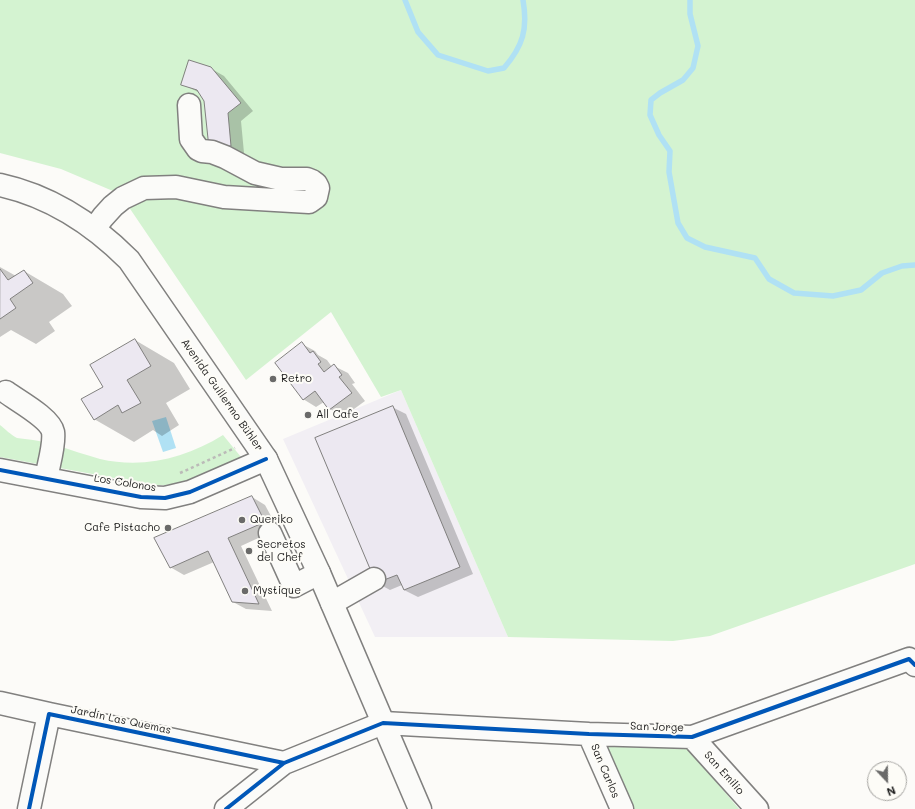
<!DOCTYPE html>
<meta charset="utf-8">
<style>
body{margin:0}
#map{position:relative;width:915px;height:809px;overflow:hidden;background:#fcfbf8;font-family:Mali,sans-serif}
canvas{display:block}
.north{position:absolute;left:867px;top:761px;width:40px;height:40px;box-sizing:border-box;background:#fdfcf7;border:1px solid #a3a29f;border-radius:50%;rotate:158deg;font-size:11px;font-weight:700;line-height:16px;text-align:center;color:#1c1c1c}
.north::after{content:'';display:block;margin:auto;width:14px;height:18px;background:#6a6a69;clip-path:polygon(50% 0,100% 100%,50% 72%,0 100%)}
</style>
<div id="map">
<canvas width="915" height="809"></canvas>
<div class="north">N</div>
</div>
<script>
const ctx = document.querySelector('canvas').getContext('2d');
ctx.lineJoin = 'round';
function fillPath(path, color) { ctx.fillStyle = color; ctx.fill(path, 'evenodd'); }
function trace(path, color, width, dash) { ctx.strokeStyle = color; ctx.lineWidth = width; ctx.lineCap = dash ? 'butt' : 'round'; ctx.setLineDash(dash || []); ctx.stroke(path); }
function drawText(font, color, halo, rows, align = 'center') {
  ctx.font = font + ' Mali,sans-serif'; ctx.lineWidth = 4; ctx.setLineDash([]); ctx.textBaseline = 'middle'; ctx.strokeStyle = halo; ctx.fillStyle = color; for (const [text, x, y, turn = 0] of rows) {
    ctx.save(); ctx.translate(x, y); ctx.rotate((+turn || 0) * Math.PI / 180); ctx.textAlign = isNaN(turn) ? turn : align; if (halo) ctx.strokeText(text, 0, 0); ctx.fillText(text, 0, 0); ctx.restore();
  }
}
fillPath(new Path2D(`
 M401,390L508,637H375L283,439Z`), '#f2eff4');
fillPath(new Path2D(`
 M0,0H915V564L710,636L673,641L508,637L401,390L381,397L331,312L246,380L120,194L61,169L0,153Z
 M0,425C5,429 11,435 17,438C22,439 28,439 33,440C41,441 48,443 56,445C71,450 86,455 100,459C144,469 186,458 223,435L241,457L180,483L165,485H152L0,457Z
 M606,745L686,746L739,809H634Z`), '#d4f3d1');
fillPath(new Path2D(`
 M166,417L176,448L163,452L152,421Z`), '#b0e1f4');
fillPath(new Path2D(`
 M210,68L224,76L253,111L241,121L244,153L223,155L205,100L200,93L182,84Z
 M0,267L16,276L24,271L63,294L72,306L49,322L55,331L36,344L11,330L0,337Z
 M135,340L174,363L190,389L166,403L179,425L162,436L153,430L134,442L94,419L104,387Z
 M302,344L315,351L318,355L327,360L332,367L334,366L348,373L355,383L352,384L365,401L343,417L330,409L324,402L316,407L303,399Z
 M392,407L406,414L473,574L418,597L404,590L402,585L390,590L377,583Z
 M252,497L265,505L278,529L241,546L272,611L246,609L233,602L214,562L184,575L170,567Z`), '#0003');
trace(new Path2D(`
 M405,0L418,32L438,55L488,71L504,68C523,46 528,29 523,0
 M690,0V14L698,46L693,68L683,80L660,93L651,100L650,115L659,135L670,151L669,172L678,223L687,238L705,247L755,258L769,279L794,293L833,296L861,290L882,273L902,266L915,265`), '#b0e1f4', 5.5);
const building = new Path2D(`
 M189,60L211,67L241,103L228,113L231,146L209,148L204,101L197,90L181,85Z
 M0,269L8,280L24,270L33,283L10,299L16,308L0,319Z
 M135,339L151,366L127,380L141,403L122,413L118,405L94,420L81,399L103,387L90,365Z
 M302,342L310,353L313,351L321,362L318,364L324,372L334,364L342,375L339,377L352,393L329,410L315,391L303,400L275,363Z
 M393,406L460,567L404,590L397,575L376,583L315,438Z
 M252,496L265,522L228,538L259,604L232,602L208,551L170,568L154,538Z`);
fillPath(building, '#ece8f1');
trace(building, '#81807f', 1);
const minor = new Path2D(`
 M94,229L103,217L113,206L123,198L144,188L176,187L224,197L309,202L316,197L318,188L316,184L312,181L307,179H281L255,173L225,157L212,152L202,151L198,149L191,139L189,105
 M6,392C18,401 50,418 53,432C55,445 48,466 46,479
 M0,470L141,497L165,498L190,492L266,459
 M270,533L294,586L319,573
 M332,603L374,579
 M0,703L49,714
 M589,734L622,809
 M692,737L757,809
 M29,809L49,714L284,763
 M226,809L284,763L383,723L589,734L692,737L909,659L915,665`);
const major = new Path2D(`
 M0,185C50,196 93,224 129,260L266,459L319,573L420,809`);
trace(minor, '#81807f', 25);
trace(major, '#81807f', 25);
trace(new Path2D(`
 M180,473L235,448`), '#bbbab8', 2.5, [3, 3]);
trace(minor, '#fbfbf9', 22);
trace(major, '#fbfbf9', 22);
trace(new Path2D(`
 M0,470L141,497L165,498L190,492L266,459
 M29,809L49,714L284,763
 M226,809L284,763L383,723L589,734L692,737L909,659L915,665`), '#0057b8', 4);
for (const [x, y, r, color] of [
 [273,379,4,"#6a6a69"],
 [308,415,4,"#6a6a69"],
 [242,520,4,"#6a6a69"],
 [168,528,4,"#6a6a69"],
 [249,551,4,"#6a6a69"],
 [245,591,4,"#6a6a69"]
]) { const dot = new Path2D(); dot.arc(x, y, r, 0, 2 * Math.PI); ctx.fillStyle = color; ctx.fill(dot); trace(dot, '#fdfcf7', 1.5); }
drawText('11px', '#1c1c1c', '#fdfcf7', [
 ["Retro",281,379],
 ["All Cafe",316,415],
 ["Queriko",250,520],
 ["Cafe Pistacho",160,528,"right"],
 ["Secretos",257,545],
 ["del Chef",257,558],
 ["Mystique",253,591]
], 'left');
drawText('11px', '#1c1c1c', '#fdfcf7', [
 ["Avenida Guillermo Bühler",222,395,55],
 ["Los Colonos",125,483,9],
 ["Jardín Las Quemas",121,720,12],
 ["San Jorge",657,727,2],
 ["San Carlos",605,771,67],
 ["San Emilio",724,773,48]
]);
</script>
